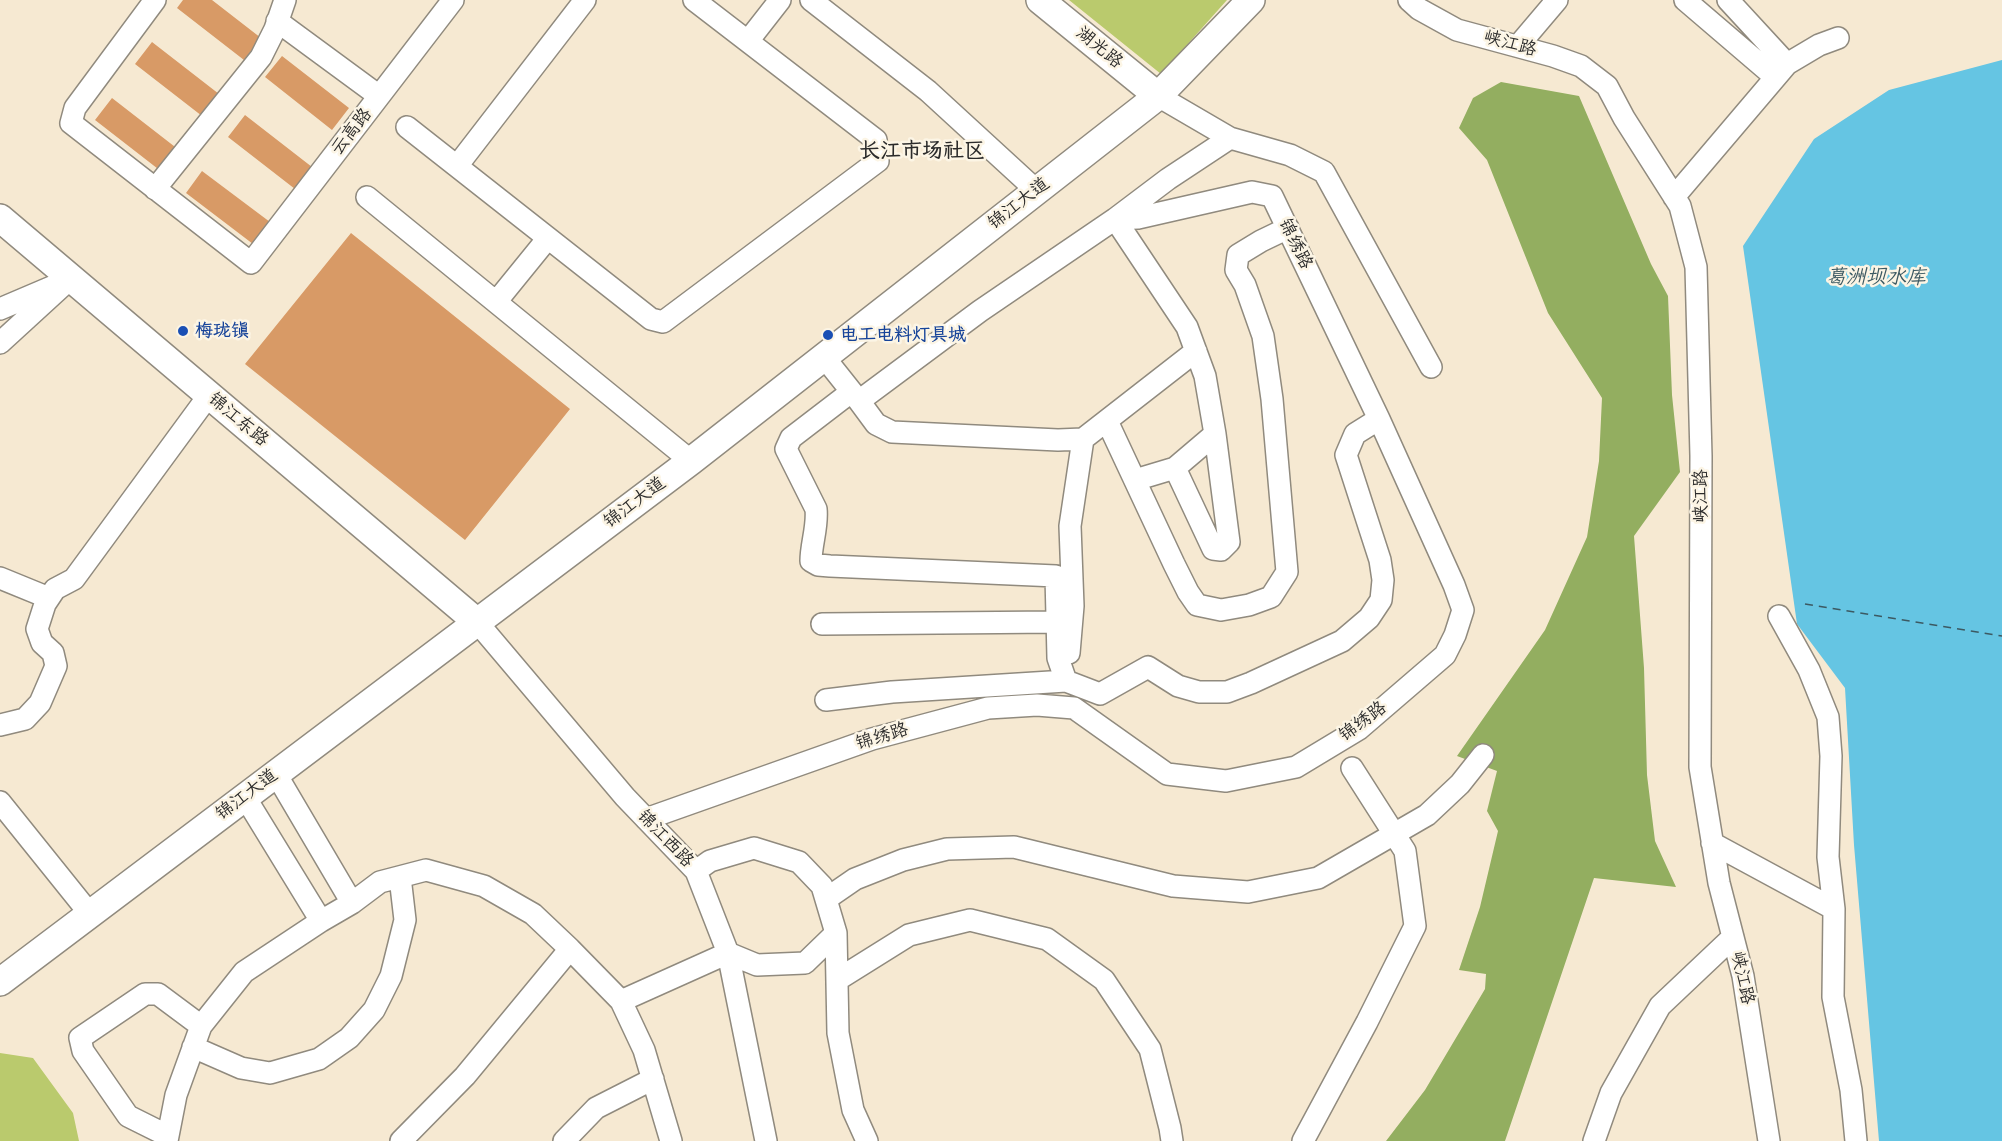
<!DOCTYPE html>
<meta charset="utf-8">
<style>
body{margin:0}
canvas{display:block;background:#f6e9d2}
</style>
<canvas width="2002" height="1141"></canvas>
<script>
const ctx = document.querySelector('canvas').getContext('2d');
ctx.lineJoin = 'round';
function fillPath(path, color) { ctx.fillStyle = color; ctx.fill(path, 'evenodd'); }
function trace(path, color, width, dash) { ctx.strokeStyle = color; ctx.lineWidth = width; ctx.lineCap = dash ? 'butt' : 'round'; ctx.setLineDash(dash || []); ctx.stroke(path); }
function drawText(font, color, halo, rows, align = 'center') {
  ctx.font = font + ' Sriracha,"LXGW WenKai TC",sans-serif'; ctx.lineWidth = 5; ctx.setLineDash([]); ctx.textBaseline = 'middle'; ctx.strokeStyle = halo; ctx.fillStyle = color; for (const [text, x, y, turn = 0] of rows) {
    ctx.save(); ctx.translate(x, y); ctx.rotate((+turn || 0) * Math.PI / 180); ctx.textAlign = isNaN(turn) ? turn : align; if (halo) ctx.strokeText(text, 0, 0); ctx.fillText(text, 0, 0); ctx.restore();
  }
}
fillPath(new Path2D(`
 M1069,0H1227L1161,74Z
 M0,1053L33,1058L73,1113L79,1141H0Z`), '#baca6d');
fillPath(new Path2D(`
 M1501,82L1579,96L1651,264L1668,296L1672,395L1680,472L1634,536L1644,668L1647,775L1655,841L1676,887L1594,878L1505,1141H1386L1425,1090L1485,989L1486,974L1459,970L1480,907L1498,831L1487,811L1497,771L1457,756L1545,630L1587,537L1599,461L1602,398L1548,313L1487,160L1459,128L1473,98Z`), '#93ae60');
fillPath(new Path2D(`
 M2002,60V1141H1879L1854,845L1845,688L1797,624L1743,246L1814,139L1889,90Z`), '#65c5e3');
trace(new Path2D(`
 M1805,604L2002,636`), '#3c5962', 1.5, [8, 6]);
fillPath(new Path2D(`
 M183,0H212L261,38L244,60L177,8Z
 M152,42L219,94L202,116L135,64Z
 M282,56L349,108L332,130L265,77Z
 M112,98L179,150L162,172L95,120Z
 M245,115L312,167L295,189L228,137Z
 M202,171L270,222L253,244L186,193Z
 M351,233L570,409L465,540L245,364Z`), '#d89a66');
const minor = new Path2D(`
 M155,0L75,108L71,123L251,263L453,0
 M811,0L928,91L1037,191
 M1409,0L1419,9L1457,30L1553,56L1581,66L1607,86L1624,118L1680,206L1696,267L1701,456L1700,767L1719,883L1743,976L1769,1141
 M1685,0L1775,77
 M1728,0L1787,64
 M277,21L379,96
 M748,41L780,0
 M1518,46L1557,0
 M1158,96L1230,138L1290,155L1324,172L1431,367
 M407,127L651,319L663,322L878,161L876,140L694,0
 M457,166L585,0
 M155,189L261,57L275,29L285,0
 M367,197L691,461
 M1674,197L1787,64L1819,45L1838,38
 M1115,219L1187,327L1205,376L1215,434L1229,542L1221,550L1213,549L1175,468
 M496,302L548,238
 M0,309L54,286
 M0,343L71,278
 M824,357L859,401L980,311L1115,219L1168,179L1230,138
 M851,392L791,438L786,449L816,509C818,526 811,544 811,561L818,565L830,566L1056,576L1058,658L1066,681
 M859,401L876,424L892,432L1058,440L1083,439L1196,351
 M1107,421L1174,564L1188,592L1197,605L1221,610L1249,605L1271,597L1287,572L1272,399L1263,336L1245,285L1236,270L1238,255L1261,241L1288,228
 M1135,480L1175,468L1215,434
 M0,578L49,598
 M1779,616L1809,670L1828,717L1831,756L1828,857L1834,909L1833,997L1851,1090L1856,1141
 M477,622L625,797L696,871L728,953L766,1141
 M822,624L1057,622
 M1069,653L1073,606L1070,526L1083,439
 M826,700L892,692L1066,681L1100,694L1148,667L1178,686L1199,692H1227L1251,683L1342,641L1369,618L1381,600L1383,580L1380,560L1346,455L1355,434L1379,419
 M0,725L25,719L40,703L56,666L53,653L42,643L37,629L45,604L55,589L74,579L209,395
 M276,774L352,903
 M245,797L321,921
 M0,802L90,914
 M646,819L872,739L988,708L1037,705L1074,708L1167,774L1226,781L1296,767L1359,729L1445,655L1455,635L1463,610L1454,585L1379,419L1272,196L1252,192L1138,218L1115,219
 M1712,843L1834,909
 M696,871L710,861L754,848L799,862L822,886L836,933L838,1033L853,1110L867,1141
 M826,899L855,879L903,860L947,849L1014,847L1173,886L1248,892L1318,878L1427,815L1460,784L1483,755
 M837,980L909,935L970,920L1047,939L1104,980L1150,1049L1170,1128L1172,1141
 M621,1001L728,953L757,965L805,963L836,933
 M193,1047L241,1068L270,1073L319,1059L349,1038L374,1010L391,976L405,920L400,877
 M168,1136L128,1116L83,1051L80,1038L145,994H158L201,1026
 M167,1141L176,1095L201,1026L244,972L321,921L352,903L380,882L426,870L484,886L533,914L570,949L621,1001L644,1050L671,1141
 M401,1141L465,1076L570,949
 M564,1141L596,1108L653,1079
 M1303,1141L1367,1022L1415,926L1405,851L1352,768
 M1594,1141L1611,1093L1660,1006L1733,937`);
const major = new Path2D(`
 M1040,0L1158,96
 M0,218L477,622
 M0,982L691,461L1158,96L1251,0`);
trace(minor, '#908a7e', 24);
trace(major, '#908a7e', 30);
trace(minor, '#fff', 21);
trace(major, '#fff', 27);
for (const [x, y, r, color] of [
 [183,331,6,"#1a4fb4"],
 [828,335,6,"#1a4fb4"]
]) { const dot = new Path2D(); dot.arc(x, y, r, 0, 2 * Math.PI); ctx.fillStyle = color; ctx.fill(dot); trace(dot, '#fcf5e5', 2); }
drawText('18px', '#2b2b2b', '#fcf5e5', [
 ["峡江路",1510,44,15],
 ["湖光路",1099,48,39],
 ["云高路",352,132,-52],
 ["锦江大道",1019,204,-38],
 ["锦绣路",1295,244,64],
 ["锦江东路",238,420,40],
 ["峡江路",1701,496,-90],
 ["锦江大道",635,503,-37],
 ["锦绣路",1363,722,-37],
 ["锦绣路",882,737,-17],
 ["锦江大道",247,795,-37],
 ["锦江西路",665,839,46],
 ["峡江路",1742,978,78]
]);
drawText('bold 18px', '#164399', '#fcf5e5', [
 ["梅珑镇",195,331],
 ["电工电料灯具城",840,335]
], 'left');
drawText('italic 20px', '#3c5962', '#fcf5e5', [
 ["葛洲坝水库",1876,278]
]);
drawText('bold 21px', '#2b2b2b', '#fcf5e5', [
 ["长江市场社区",922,152]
]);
</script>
